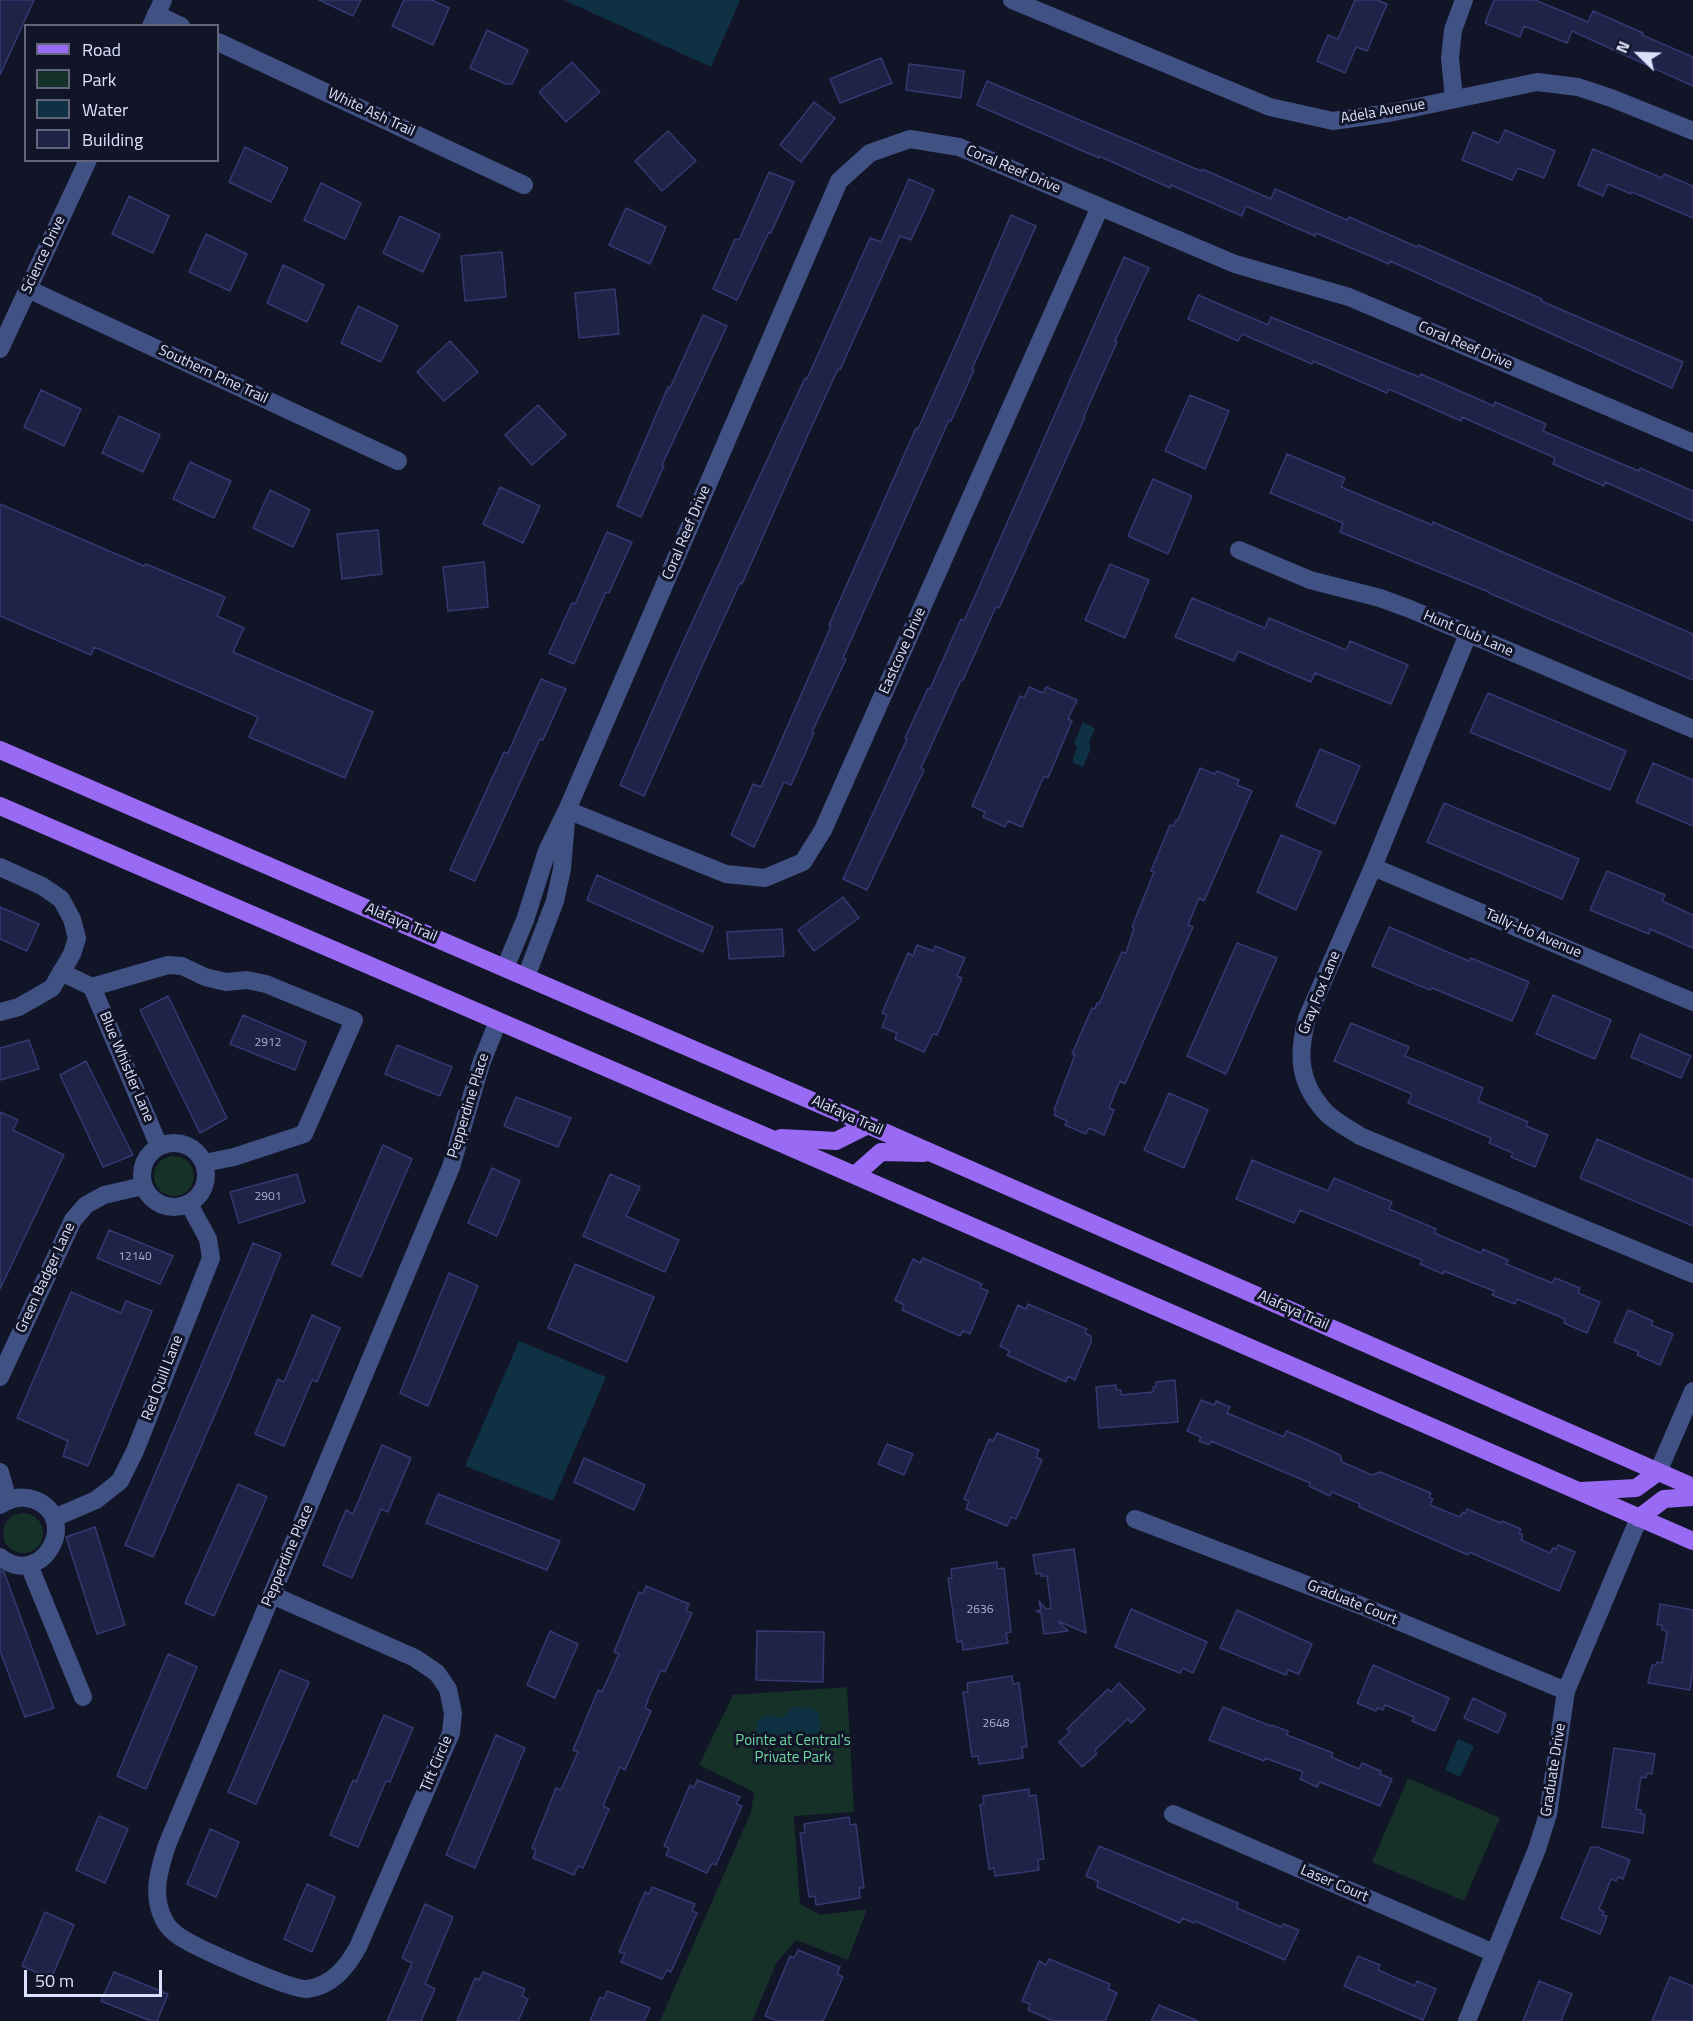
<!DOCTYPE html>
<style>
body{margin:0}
#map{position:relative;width:1693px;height:2021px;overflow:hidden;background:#121427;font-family:"Titillium Web",sans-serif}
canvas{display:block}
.legend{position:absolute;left:24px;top:24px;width:195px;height:138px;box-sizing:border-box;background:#121427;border:2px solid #62667c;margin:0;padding:8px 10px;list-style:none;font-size:18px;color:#dbe1fc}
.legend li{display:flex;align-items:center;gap:12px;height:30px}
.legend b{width:30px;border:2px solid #62667c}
.north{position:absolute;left:1609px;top:24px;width:60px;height:60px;-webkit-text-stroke:4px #121427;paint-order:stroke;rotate:293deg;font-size:16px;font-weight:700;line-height:24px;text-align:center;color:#dbe1fc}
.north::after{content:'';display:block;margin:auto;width:21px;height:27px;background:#dbe1fc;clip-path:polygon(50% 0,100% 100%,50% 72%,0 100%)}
.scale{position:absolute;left:24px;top:1970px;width:138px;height:27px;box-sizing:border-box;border:3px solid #dbe1fc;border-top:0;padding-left:8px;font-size:18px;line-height:21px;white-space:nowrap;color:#dbe1fc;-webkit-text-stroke:4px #121427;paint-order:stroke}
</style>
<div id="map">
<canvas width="1693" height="2021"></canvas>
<ul class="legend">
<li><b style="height:8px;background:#996af4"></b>Road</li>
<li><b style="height:16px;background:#153128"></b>Park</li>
<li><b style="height:16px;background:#0f3144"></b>Water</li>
<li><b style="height:16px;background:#1f2347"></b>Building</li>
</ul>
<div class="north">N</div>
<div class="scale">50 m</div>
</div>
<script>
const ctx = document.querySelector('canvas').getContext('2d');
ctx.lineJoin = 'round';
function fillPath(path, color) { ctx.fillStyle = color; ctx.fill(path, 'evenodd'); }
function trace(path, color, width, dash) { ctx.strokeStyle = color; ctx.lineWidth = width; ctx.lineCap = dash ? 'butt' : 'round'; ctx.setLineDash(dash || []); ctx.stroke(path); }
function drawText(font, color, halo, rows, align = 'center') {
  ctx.font = font + ' "Titillium Web",sans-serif'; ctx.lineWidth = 6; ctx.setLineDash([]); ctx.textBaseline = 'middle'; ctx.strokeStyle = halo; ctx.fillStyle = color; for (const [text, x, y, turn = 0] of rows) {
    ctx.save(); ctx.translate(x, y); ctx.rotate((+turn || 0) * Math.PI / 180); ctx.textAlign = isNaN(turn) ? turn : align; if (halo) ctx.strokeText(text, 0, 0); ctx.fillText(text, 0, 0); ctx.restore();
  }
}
fillPath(new Path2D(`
 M154 1176a20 20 0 1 1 40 0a20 20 0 1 1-40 0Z
 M3 1533a20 20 0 1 1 40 0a20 20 0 1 1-40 0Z
 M847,1687L854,1812L794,1816L800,1904L820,1915L867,1909L848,1960L796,1940L777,1962L752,2021H660L751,1812L754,1792L699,1765L733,1695Z
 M1408,1778L1500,1818L1464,1901L1372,1862Z`), '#153128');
fillPath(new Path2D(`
 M564,0H740L711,67Z
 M1083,722L1095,728L1089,742L1091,748L1083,767L1073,763V758L1077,748L1074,743Z
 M519,1341L606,1377L553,1501L465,1466Z
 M793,1707L812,1708L819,1714L820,1732L813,1738L793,1737L783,1747L762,1746L756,1740L757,1723L763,1716L783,1717Z
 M1458,1739L1474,1746L1460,1777L1445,1770Z`), '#0f3144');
const building = new Path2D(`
 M0,0H34L0,75Z
 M319,0H361L353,16Z
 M404,0H432L449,8L433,45L392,26Z
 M1355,0H1377L1387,4L1367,51L1356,47L1345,73L1317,61L1328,35L1338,39Z
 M1494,0H1535L1588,22L1593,11L1643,33L1642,35L1693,57V86L1572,31L1567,43L1524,26L1520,37L1485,23Z
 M487,30L528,50L512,84H506L470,68Z
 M881,58L892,83L840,103L830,79Z
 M572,62L600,92L566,122L539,92Z
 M909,64L964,71L961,98L906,90Z
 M987,81L1201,171L1202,169L1271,199L1275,189L1347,220L1349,217L1417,247L1418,245L1542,299L1541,301L1683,362L1672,388L1390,261L1389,264L1316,233L1315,236L1246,206L1242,216L1171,185L1170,188L1099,156V158L977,105Z
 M814,102L835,118L801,162L780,145Z
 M1505,130L1555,151L1544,178L1518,168L1512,180L1462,160L1473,132L1499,143Z
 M668,131L696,161L662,191L635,161Z
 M245,147L288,168L271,202L229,182Z
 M1593,149L1662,178L1664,174L1693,186V218L1632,192L1631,194L1608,184L1603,196L1578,185Z
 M769,172L794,182L771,233L769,232L737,300L713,289L735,239L739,240Z
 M909,179L934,190L911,240L900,236L840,370L838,369L806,439L742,584L740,583L707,655L644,796L620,785L672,666L805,378L807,379L870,238L881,242Z
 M321,183L361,203L345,239L304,220Z
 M129,196L169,216L153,253L112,234Z
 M626,208L666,227L650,264L609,245Z
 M1011,215L1036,226L972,369L974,370L951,421L949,420L843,658L846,659L812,732L814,733L791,785L784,782L754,847L731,835L753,784L761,787L831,626L829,625L916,428L918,429L959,337Z
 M400,216L440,235L423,272L383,253Z
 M206,234L247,254L230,291L189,272Z
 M502,252L506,297L465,301L461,256Z
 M1124,257L1149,268L1115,341L1117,342L1084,416L1085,417L999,608L996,607L963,680H961L921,768L924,770L867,890L843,879L907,739L905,738L928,688L930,689L961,619L964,621Z
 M283,265L324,285L307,322L267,303Z
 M615,289L619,334L579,338L575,293Z
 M1198,295L1268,325L1271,317L1419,377L1421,374L1494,406L1495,402L1546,424L1543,431L1639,471L1640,468L1693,491V521L1605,482L1604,486L1553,464L1555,458L1462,417L1461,421L1389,389L1387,393L1313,361L1312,364L1242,334L1238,341L1188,319Z
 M358,306L398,326L381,362L341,343Z
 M703,315L727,326L662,465L664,466L641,517L617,506L668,387L670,388Z
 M450,341L478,372L444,401L417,372Z
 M41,390L81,409L64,446L24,427Z
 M1190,395L1229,411L1205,469L1165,451Z
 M538,405L566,435L532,465L505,435Z
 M119,416L160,435L143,472L102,453Z
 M1287,454L1345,478L1341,487L1432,525L1433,522L1693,634V680L1489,593V592L1340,532L1343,523L1270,493Z
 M190,462L231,481L214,518L173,499Z
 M1153,479L1192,496L1168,554L1128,536Z
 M500,487L540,506L523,543L483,524Z
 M270,490L310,510L293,547L253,528Z
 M0,504L144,566L146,564L225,597L217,616L244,628L233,652L373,712L345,778L249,737L258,717L94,647L91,655L0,616Z
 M378,530L382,574L342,579L337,534Z
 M607,532L632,542L609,593L606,592L574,664L549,653L572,603L575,604Z
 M484,562L488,607L448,611L443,567Z
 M1110,564L1149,580L1125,638L1085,620Z
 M1192,598L1265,628L1269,618L1346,650L1350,641L1408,665L1391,704L1315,673L1311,682L1238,651L1234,661L1175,637Z
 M541,679L566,689L543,740L540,739L475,881L450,870L504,752L508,753Z
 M1029,687L1043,693L1046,687L1077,700L1068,719L1072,721L1059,752L1048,778L1044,776L1022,827L1008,821L1005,827L983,817L985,812L972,806L1020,696L1024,698Z
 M1488,693L1626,751L1610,790L1470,732Z
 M1320,749L1360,766L1335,824L1296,806Z
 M1653,763L1693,780V826L1636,802Z
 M1200,768L1215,774L1217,771L1239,780L1237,785L1252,791L1204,901L1199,898L1188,925L1193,927L1125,1084L1120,1081L1109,1108L1114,1110L1104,1135L1089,1128L1086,1134L1065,1125L1067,1121L1054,1115L1056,1111L1054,1110L1075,1055L1072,1054L1092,1008L1095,1009L1097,1003L1099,1004L1122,952L1126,953L1134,928L1132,927L1154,872L1151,871L1170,825L1173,826L1176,820H1178Z
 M1444,803L1579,859L1562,899L1427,842Z
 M1281,835L1321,852L1296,910L1257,892Z
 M1607,871L1665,895L1662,901L1693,915V948L1650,929L1649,934L1590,910Z
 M597,875L713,927L703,952L587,900Z
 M843,897L859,918L814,951L798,930Z
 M0,907L39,924L27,951L0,939Z
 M1389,927L1469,961L1471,958L1529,982L1512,1021L1432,988L1430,990L1372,966Z
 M782,929L784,956L729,959L727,932Z
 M1237,943L1277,958L1226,1074L1187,1056Z
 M917,945L933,951L935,946L965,958L957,976L962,978L937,1035L933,1034L924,1052L895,1039L897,1033L882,1027L887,1015L882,1013L908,953L913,956Z
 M1553,995L1611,1020L1595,1059L1536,1034Z
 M168,996L227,1118L200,1133L140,1010Z
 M243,1015L306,1042L295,1070L230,1044Z
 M1351,1023L1409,1047L1405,1056L1483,1088L1478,1101L1528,1122L1526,1126L1548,1135L1535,1167L1511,1157L1513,1153L1489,1143L1491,1138L1408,1103L1412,1094L1334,1061Z
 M1640,1034L1691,1056L1681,1078L1631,1057Z
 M29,1040L39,1069L0,1080V1048Z
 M397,1045L452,1067L440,1096L385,1074Z
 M86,1061L133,1155L103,1167L60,1075Z
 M1169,1093L1208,1110L1184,1168L1144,1150Z
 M516,1097L571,1118L558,1147L504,1126Z
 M0,1112L18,1120L13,1130L64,1155L0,1289Z
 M1597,1139L1693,1180V1226L1580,1178Z
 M383,1145L412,1159L361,1277L332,1264Z
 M1252,1160L1328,1191L1334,1178L1392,1202L1389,1209L1436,1229L1434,1233L1481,1253L1483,1249L1508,1260L1506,1264L1552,1283L1555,1278L1580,1288L1578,1293L1600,1302L1587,1333L1564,1323L1565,1319L1517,1299L1515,1304L1492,1295L1494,1291L1444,1271L1443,1274L1420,1264L1422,1260L1300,1210L1294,1223L1236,1199Z
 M492,1168L520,1181L497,1236L468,1223Z
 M297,1174L305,1202L239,1223L230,1192Z
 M610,1174L640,1187L626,1216L679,1240L665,1272L583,1236Z
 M109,1230L173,1256L160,1284L97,1258Z
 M253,1243L281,1254L229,1382L153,1557L125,1545Z
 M923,1258L982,1284L980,1288L988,1291L970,1334L963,1331L960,1336L902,1310L904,1305L895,1300L913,1259L920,1263Z
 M575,1264L654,1297L627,1362L548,1328Z
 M449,1273L478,1286L428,1406L400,1393Z
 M71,1292L121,1313L126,1301L152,1311L88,1466L63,1456L68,1441L17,1418Z
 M1028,1304L1087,1329L1085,1333L1091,1336V1342L1075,1380L1068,1376L1066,1382L1007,1355L1010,1351L1000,1346L1018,1305L1026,1309Z
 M1628,1310L1653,1321L1651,1325L1673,1334L1660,1365L1637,1355L1639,1352L1614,1342Z
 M312,1315L340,1328L317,1382L312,1380L284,1446L255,1434L278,1379L284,1382Z
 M1175,1380L1178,1422L1099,1428L1096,1387L1116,1385V1390H1121V1395L1153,1392V1387H1156V1382Z
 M1201,1400L1214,1405L1216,1401L1230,1407L1227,1413L1284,1437L1286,1431L1301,1437L1340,1455L1342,1462L1372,1475L1380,1472L1431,1493L1429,1497L1433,1499L1430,1505L1460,1517L1463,1512L1465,1514L1467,1509L1501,1523L1502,1521L1521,1529L1519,1533L1523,1535L1521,1540L1550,1553L1553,1548L1556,1549L1558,1545L1575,1552L1559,1591L1469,1552L1468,1555L1359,1507L1360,1504L1332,1492L1330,1496L1309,1486L1310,1483L1218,1444L1211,1441L1209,1445L1199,1441L1201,1437L1187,1431Z
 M997,1433L1039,1450L1036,1457L1042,1460L1016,1519L1011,1517L1007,1526L966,1509L969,1501L964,1499L989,1439L993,1441Z
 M887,1444L913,1454L904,1475L878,1464Z
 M382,1445L411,1458L388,1512L381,1509L352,1578L323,1565L346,1510L353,1514Z
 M584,1458L645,1485L634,1510L574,1482Z
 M238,1484L267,1497L214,1616L185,1603Z
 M438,1494L560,1541L547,1570L426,1523Z
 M95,1527L125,1625L97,1634L66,1537Z
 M1074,1549L1086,1633L1058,1621L1068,1631L1044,1634L1041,1613L1036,1611L1041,1610L1039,1601L1046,1609L1051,1608L1047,1576H1041V1573L1036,1574L1033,1555Z
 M997,1562V1569L1004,1568L1011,1632L1006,1633L1008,1643L963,1650L962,1641L957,1642L948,1578H952L951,1569Z
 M0,1570L4,1572L54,1708L25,1717L0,1651Z
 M646,1586L689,1604L686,1611L692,1613L665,1672L661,1670L647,1701H648L645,1708L651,1711L625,1770L620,1767L606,1799L603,1806L609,1809L583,1868L578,1866L574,1875L533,1858L536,1850L532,1848L556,1788L561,1790L578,1752L573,1750L598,1690L602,1692L619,1654L614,1652L629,1615L639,1592L643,1594Z
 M1660,1604L1693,1610V1667L1690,1690L1648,1683L1652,1665H1656L1657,1662L1662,1663L1667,1631L1662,1630V1625H1657Z
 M1131,1609L1207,1642L1193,1673L1183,1668L1180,1673L1115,1647Z
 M1237,1610L1312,1644L1299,1674L1288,1670L1286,1675L1220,1648Z
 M550,1631L578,1644L555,1698L527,1685Z
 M757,1631L824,1632L823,1682L756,1680Z
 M168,1654L197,1667L146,1789L117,1776Z
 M1373,1665L1449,1698L1435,1731L1412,1721L1414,1717L1385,1705L1383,1710L1377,1708L1376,1711L1357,1703Z
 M280,1670L309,1682L256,1804L228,1792Z
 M1012,1676L1013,1684L1019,1683L1027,1747H1022L1023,1758L979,1764L978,1756L972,1757L963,1692H968L967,1683Z
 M1119,1683L1145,1709L1131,1723L1128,1719L1095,1750L1097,1754L1082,1767L1059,1742L1070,1732L1067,1729L1077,1719L1108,1689L1111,1692Z
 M1473,1698L1506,1714L1498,1733L1464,1718Z
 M1223,1707L1271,1726V1725L1288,1731L1287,1735L1333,1753L1331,1757L1359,1769L1362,1763L1381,1771L1380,1774L1392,1779L1380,1806L1320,1782L1317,1787L1300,1779L1303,1772L1265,1758L1264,1761L1209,1740Z
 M384,1715L413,1728L390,1782L386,1781L358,1847L330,1835L353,1780L356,1782Z
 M496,1735L525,1748L475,1868L446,1855Z
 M1614,1748L1655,1754L1652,1774L1647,1773L1646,1778L1641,1777L1636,1809L1641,1810V1814H1645L1643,1833L1602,1827Z
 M697,1780L740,1797L736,1804L742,1806L716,1865L712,1863L707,1873L666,1855L669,1848L664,1846L690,1785L694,1788Z
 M1029,1789V1796L1036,1795L1044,1859L1038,1860L1039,1870L995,1876L994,1868L989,1869L980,1805L984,1804L983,1796Z
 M99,1816L128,1829L105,1883L76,1870Z
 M849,1817L850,1825L856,1824L864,1888H859L860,1898L816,1905L815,1896L809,1897L800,1833H805L804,1824Z
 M210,1829L239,1842L216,1897L187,1884Z
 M1099,1846L1238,1903L1237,1908L1281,1927L1283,1924L1299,1930L1285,1960L1195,1921L1194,1923L1182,1918L1180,1923L1097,1887L1098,1881L1086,1876Z
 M1591,1847H1597L1630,1860L1623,1879L1618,1877L1616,1881L1611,1879L1599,1909L1604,1912L1602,1915L1607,1916L1600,1934L1561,1918Z
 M307,1884L335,1897L312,1952L284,1939Z
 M652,1887L695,1904L692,1911L697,1913L671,1972L667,1970L662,1979L621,1962L625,1954L619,1952L645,1892L649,1894Z
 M425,1904L453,1917L425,1984L435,1989L421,2021H387L412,1963L402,1958Z
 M45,1912L74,1925L51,1979L22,1966Z
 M798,1950L840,1967L837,1974L843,1977L823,2021H777L765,2016L790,1956L794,1958Z
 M1358,1956L1380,1965L1378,1970L1415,1986L1417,1981L1436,1989L1423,2020L1344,1986Z
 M1049,1959L1110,1984L1108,1989L1117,1993L1105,2021H1053L1028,2010L1030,2004L1022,2001L1039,1961L1046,1965Z
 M114,1972L168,1994L157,2021H151L101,2001Z
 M483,1972L525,1989L522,1996L528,1999L518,2021H457L475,1978L479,1980Z
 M1670,1977L1693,1986V2021H1652Z
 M1539,1981L1572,1994L1561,2021H1523Z
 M607,1991L650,2008L644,2021H590L600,1997L604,1999Z
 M1159,2005L1198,2021H1151Z`);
fillPath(building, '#1f2347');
trace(building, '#333971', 1.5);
trace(new Path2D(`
 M1012,0L1270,107L1333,121L1389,113L1537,82L1578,87L1611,98L1693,131
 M156,14L181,26
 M151,26L163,0
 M218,42L524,185
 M1454,99L1450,58L1453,30L1464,0
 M28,289L398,461
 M0,349L88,160
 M1239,550L1310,580L1380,598L1410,609L1693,729
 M1468,634L1373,867L1307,1018C1298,1053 1298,1080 1322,1108C1331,1120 1348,1128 1360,1136L1693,1274
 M567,810L726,874L765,878L803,862L823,830L1100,207
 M0,867L42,886L61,899L72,919L77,938L72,954L52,988L19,1007L0,1012
 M1373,867L1693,1002
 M505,968L525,920L547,851L567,810L839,181L870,153L910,139L959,147L1235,264L1349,297L1693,443
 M61,972L92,987L168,965L182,966L205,977L226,982L247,980L266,984L354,1020L304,1134L234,1157L204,1163
 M526,977L555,901L562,869L566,821
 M92,987L159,1146
 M142 1175a32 32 0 1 1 64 0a32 32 0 1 1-64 0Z
 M0,1377L73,1220L86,1205L104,1195L143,1186
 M0,1472L8,1500
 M1658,1472L1693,1391
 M0,1505C11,1498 22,1495 35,1500C82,1519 41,1590 0,1557
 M54,1518L96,1500L120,1481L135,1451L211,1258L208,1239L189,1204
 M1135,1519L1362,1606L1566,1691
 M29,1565L83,1697
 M272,1595L415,1658L437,1673L448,1689L453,1713L451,1733L358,1947C347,1967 332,1986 307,1989C290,1990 197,1948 180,1937C174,1933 167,1926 164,1920C151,1895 159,1870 167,1845L451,1167L481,1064L498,1021
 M1173,1814L1494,1953
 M1467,2021L1537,1849L1548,1814L1566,1691L1639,1518`), '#405183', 18);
trace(new Path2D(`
 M0,750L868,1125L1693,1487
 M0,806L767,1137L1693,1541
 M781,1138L836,1141L868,1125
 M855,1175L881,1152L924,1153
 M1581,1491L1636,1488L1658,1472
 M1639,1518L1664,1499L1693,1497`), '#996af4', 18);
drawText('12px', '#acb2cf', null, [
 ["2912",268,1043],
 ["2901",268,1197],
 ["12140",135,1257],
 ["2636",980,1610],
 ["2648",996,1724]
]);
drawText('15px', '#dbe1fc', '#121427', [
 ["Adela Avenue",1383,112,-10],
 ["White Ash Trail",371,113,25],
 ["Coral Reef Drive",1013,170,23],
 ["Science Drive",44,255,-65],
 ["Coral Reef Drive",1465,346,23],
 ["Southern Pine Trail",213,375,25],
 ["Coral Reef Drive",687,533,-67],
 ["Hunt Club Lane",1468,634,23],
 ["Eastcove Drive",903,651,-66],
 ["Alafaya Trail",401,923,23],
 ["Tally-Ho Avenue",1533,934,23],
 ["Gray Fox Lane",1320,993,-68],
 ["Blue Whistler Lane",126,1067,67],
 ["Pepperdine Place",469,1106,-73],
 ["Alafaya Trail",847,1116,24],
 ["Green Badger Lane",46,1278,-65],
 ["Alafaya Trail",1293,1311,24],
 ["Red Quill Lane",163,1378,-69],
 ["Pepperdine Place",288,1556,-67],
 ["Graduate Court",1352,1603,22],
 ["Tift Circle",437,1764,-67],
 ["Graduate Drive",1554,1770,-81],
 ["Laser Court",1334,1884,23]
]);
drawText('15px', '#6bd89e', '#121427', [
 ["Pointe at Central's",793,1741],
 ["Private Park",793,1758]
]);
</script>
